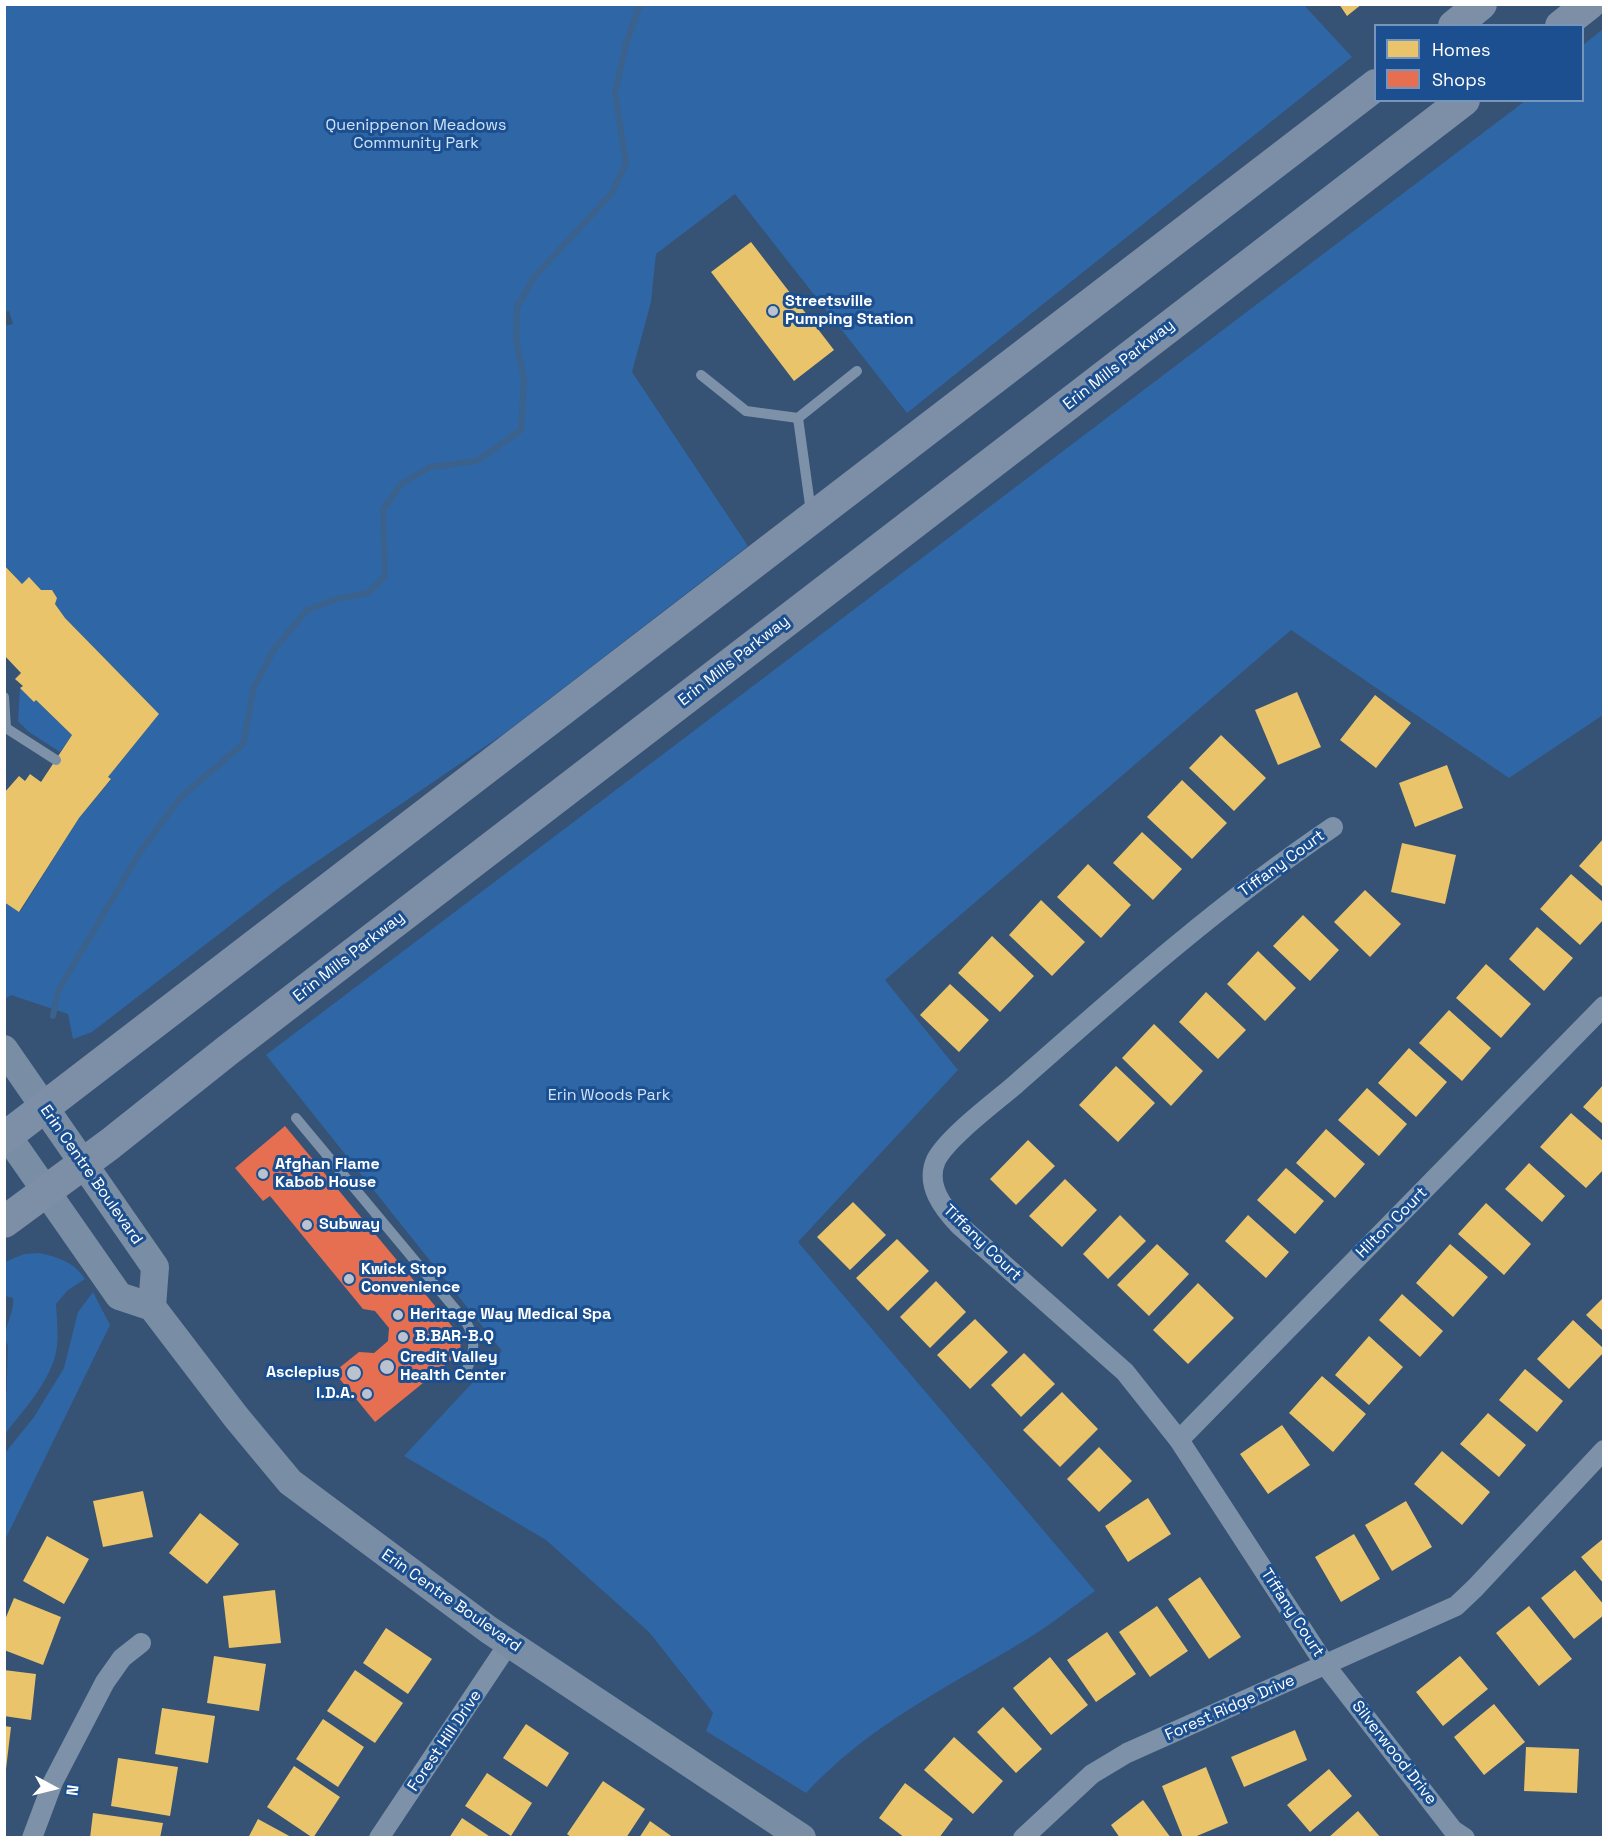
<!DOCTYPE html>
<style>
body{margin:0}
#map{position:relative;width:1608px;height:1842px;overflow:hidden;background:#365274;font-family:"Space Grotesk",sans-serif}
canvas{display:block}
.frame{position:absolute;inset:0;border:6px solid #fff;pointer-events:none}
.legend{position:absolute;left:1374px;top:24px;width:210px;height:78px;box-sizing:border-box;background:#1b4f8f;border:2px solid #7695bc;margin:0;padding:8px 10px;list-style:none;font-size:18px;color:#fff}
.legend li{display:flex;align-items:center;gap:12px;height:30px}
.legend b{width:30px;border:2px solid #7695bc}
.north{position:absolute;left:24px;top:1758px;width:60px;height:60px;-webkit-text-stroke:4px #1b4f8f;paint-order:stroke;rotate:97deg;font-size:16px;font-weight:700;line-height:24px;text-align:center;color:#fff}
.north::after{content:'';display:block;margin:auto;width:21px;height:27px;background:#fff;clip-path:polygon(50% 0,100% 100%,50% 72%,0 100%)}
</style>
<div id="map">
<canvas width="1608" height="1842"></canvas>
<div class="frame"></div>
<ul class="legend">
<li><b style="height:16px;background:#e9c46a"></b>Homes</li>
<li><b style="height:16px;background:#e76f51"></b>Shops</li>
</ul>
<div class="north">N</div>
</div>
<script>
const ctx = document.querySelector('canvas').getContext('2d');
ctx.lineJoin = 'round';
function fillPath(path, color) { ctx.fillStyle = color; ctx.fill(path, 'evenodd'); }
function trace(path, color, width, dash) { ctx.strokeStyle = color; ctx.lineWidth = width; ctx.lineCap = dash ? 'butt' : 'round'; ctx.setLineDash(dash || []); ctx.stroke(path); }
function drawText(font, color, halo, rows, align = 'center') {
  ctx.font = font + ' "Space Grotesk",sans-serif'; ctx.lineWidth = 6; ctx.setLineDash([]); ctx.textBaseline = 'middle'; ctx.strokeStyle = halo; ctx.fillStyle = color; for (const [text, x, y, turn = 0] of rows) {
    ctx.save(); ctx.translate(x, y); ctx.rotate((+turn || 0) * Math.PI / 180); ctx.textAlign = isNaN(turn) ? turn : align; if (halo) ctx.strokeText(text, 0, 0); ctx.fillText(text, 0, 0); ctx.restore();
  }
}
fillPath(new Path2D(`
 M1303,4L1352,57L907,413L735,194L656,254L651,302L632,372L748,546L505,733L284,884L92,1032L73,1039L68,1014L11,995L5,999V902L20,912L79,818L111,780L108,777L159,714L65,618L55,604L57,598L52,590H41L29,578L22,584L5,565L4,326L13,324L9,311L5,312V5Z
 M1603,29V715L1509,778L1291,630L885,980L958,1070L798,1242L1095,1591C1071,1608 1048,1627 1024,1641C946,1688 868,1726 806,1793L706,1731L713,1713L649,1632L546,1540L404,1456L502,1351L266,1055L1525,101L1582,100L1583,45Z
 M20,688L34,702L36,700L72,735L60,752L29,732L18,721Z
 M39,1253C58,1257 74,1262 85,1279L68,1290L56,1304C57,1322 60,1342 54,1360C45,1387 22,1412 5,1434L8,1346C0,1330 15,1315 13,1298L5,1296V1262L24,1254Z
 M93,1292L110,1325L5,1540V1453L34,1417L64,1368L78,1312Z`), '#2f66a5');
fillPath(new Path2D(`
 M1339,4H1362L1347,16Z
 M751,242L834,350L794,381L711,272Z
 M4,565L22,584L29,577L41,590H52L57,598L55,604L65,618L159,714L108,777L111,779L79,818L19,912L4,902V793L19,776L25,781L30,774L41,782L72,735L36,700L34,702L20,688L23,686L15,679L21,673L4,655Z
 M1297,692L1321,747L1278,765L1255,710Z
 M1375,695L1411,723L1376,768L1340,740Z
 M1221,735L1266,778L1234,811L1189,768Z
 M1447,765L1463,808L1415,827L1399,783Z
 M1182,780L1227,823L1192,859L1147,817Z
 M1142,832L1182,869L1153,900L1113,863Z
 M1604,838V888L1579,866Z
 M1402,843L1456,855L1445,904L1391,892Z
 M1088,864L1131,905L1101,938L1057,897Z
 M1571,874L1604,903V919L1580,945L1540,909Z
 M1365,890L1401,924L1370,957L1334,922Z
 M1041,900L1085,942L1052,976L1009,935Z
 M1303,915L1339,950L1310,981L1273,946Z
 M1537,927L1573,958L1544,991L1509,959Z
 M992,936L1034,976L1000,1012L958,973Z
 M1258,951L1296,988L1265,1021L1227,984Z
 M1486,964L1531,1004L1501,1038L1456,998Z
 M950,984L989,1020L959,1052L920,1015Z
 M1206,992L1246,1030L1218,1059L1179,1022Z
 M1449,1010L1491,1048L1462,1081L1419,1043Z
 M1154,1024L1203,1071L1171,1106L1122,1058Z
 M1409,1048L1447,1082L1416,1117L1378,1083Z
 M1116,1066L1155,1103L1118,1142L1079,1105Z
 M1604,1084V1125L1583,1107Z
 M1367,1088L1407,1124L1379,1156L1338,1120Z
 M1571,1113L1604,1142V1169L1586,1188L1540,1147Z
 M1326,1129L1365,1164L1335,1198L1296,1163Z
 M1028,1140L1055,1166L1016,1205L990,1179Z
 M1529,1163L1565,1196L1542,1222L1505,1189Z
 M1286,1168L1324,1201L1295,1234L1257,1200Z
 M1065,1179L1097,1210L1062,1247L1029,1216Z
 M853,1202L886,1235L850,1270L817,1237Z
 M1486,1203L1531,1244L1504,1275L1458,1234Z
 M1120,1215L1146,1241L1108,1279L1083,1254Z
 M1248,1215L1289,1252L1266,1278L1225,1241Z
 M897,1239L929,1271L888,1311L856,1278Z
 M1157,1244L1189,1274L1149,1316L1117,1285Z
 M1450,1244L1488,1277L1453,1317L1416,1283Z
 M936,1281L966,1312L930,1348L900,1317Z
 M1198,1283L1234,1318L1188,1364L1153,1330Z
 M1402,1294L1443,1331L1420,1357L1379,1320Z
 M1604,1297V1332L1586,1315Z
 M975,1319L1008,1352L970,1389L937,1355Z
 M1573,1320L1604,1349V1352L1569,1389L1537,1359Z
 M1369,1336L1403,1367L1369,1405L1335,1375Z
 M1024,1353L1055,1384L1021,1417L991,1385Z
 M1525,1369L1563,1401L1537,1432L1499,1400Z
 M1322,1376L1366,1414L1333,1452L1289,1413Z
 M1062,1392L1098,1429L1060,1467L1023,1430Z
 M1488,1413L1526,1445L1499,1477L1460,1444Z
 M1282,1425L1310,1465L1268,1494L1240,1454Z
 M1099,1447L1132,1481L1099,1512L1067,1479Z
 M1442,1451L1490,1492L1462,1525L1414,1484Z
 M143,1491L153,1537L103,1547L93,1501Z
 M1148,1498L1171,1534L1128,1562L1105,1526Z
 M1406,1501L1432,1547L1392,1571L1365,1525Z
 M200,1513L239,1544L207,1584L169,1553Z
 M1354,1534L1380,1579L1341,1602L1315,1557Z
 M47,1536L89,1559L64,1604L23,1581Z
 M1604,1538V1584L1581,1557Z
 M1575,1570L1604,1605V1615L1574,1639L1541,1598Z
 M1200,1577L1241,1637L1209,1659L1168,1599Z
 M275,1590L281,1643L229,1648L223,1596Z
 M14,1598L61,1617L43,1665L4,1650V1622Z
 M1157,1606L1188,1651L1150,1677L1119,1632Z
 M1529,1606L1572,1659L1539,1686L1496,1633Z
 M386,1628L432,1659L408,1694L363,1663Z
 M1107,1632L1136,1674L1096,1702L1067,1660Z
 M214,1656L266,1664L259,1711L207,1703Z
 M1460,1656L1488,1689L1443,1726L1416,1692Z
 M1050,1657L1088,1705L1051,1735L1013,1688Z
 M4,1670L36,1674L31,1720L4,1716Z
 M355,1670L403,1703L375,1743L327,1711Z
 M1494,1704L1525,1742L1484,1775L1454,1737Z
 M1003,1707L1042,1749L1016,1773L977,1732Z
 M162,1708L215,1716L208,1763L155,1754Z
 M323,1719L364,1747L338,1787L296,1759Z
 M526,1724L569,1753L547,1787L503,1758Z
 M4,1726L11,1727L6,1769H4Z
 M1295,1730L1307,1760L1244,1787L1231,1757Z
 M954,1737L1003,1781L973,1814L924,1770Z
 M1526,1747L1579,1749L1577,1793L1524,1791Z
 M118,1758L178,1767L170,1816L111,1806Z
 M294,1766L340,1797L313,1838L267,1807Z
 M1206,1767L1228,1823L1192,1838H1183L1162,1786Z
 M1329,1769L1352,1796L1310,1832L1287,1805Z
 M487,1773L532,1803L511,1836L465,1806Z
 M603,1781L645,1809L626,1838H572L567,1834Z
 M905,1783L953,1819L939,1838H905L879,1818Z
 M1143,1800L1171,1838H1120L1111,1825Z
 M1358,1811L1381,1838H1328Z
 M93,1813L163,1823L160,1838H90Z
 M462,1818L492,1838H449Z
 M258,1819L293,1838H248Z
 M650,1821L674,1838H639Z`), '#e9c46a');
fillPath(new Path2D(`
 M285,1126L461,1337L460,1353L375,1422L334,1372L359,1352L374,1353L388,1341L389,1328L375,1311L363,1309L270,1196L263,1201L235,1168Z`), '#e76f51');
trace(new Path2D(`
 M53,1016L58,991L140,852L180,798L243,744L254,687L275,648L307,610L336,599L368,593L385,576L383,510L401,484L430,467L477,461L521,430L524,380L516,339L517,307L534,277L612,193L626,163L615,93L626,44L640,4`), '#3b618d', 6);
trace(new Path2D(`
 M701,375L746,411L798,418
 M811,512L798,418L857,371
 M4,697L6,728L56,760
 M296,1118L466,1322C476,1339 475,1351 467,1369`), '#7d92a8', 10);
trace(new Path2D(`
 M1333,827C1220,903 1117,995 1015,1085C995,1102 947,1138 936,1160C925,1185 943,1208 959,1225L1125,1372L1179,1440L1326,1666L1453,1830L1465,1838
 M1179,1440L1604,1006
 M32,1838L53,1782L105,1682L122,1658L141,1643
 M379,1838L509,1643
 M1023,1838L1092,1774L1127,1753L1456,1606L1475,1588L1604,1450`), '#7d92a8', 20);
trace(new Path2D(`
 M4,1049L155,1267L152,1307
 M4,1131L119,1296L152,1307L236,1417L290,1482L489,1630L802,1838`), '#798da4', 28);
trace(new Path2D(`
 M1454,26L1481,4
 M1561,26L1589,4
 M4,1138L1376,85
 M4,1222L110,1144L228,1050L1464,100`), '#7d8ea7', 32);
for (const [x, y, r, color] of [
 [773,311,6,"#b9c2ce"],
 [263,1174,6,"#b9c2ce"],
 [307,1225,6,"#b9c2ce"],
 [349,1279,6,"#b9c2ce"],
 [398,1315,6,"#b9c2ce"],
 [403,1337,6,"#b9c2ce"],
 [387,1367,8,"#b9c2ce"],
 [354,1373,8,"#b9c2ce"],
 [367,1394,6,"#b9c2ce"]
]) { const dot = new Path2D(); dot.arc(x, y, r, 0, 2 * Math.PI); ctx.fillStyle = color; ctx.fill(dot); trace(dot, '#1b4f8f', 2); }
drawText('16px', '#cfe3fa', '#1b4f8f', [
 ["Quenippenon Meadows",416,126],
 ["Community Park",416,144],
 ["Erin Woods Park",609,1096]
]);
drawText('bold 16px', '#fff', '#1b4f8f', [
 ["Streetsville",785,302],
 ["Pumping Station",785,320],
 ["Afghan Flame",275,1165],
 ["Kabob House",275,1183],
 ["Subway",319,1225],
 ["Kwick Stop",361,1270],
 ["Convenience",361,1288],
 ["Heritage Way Medical Spa",410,1315],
 ["B.BAR-B.Q",415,1337],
 ["Credit Valley",400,1358],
 ["Health Center",400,1376],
 ["Asclepius",340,1373,"right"],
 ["I.D.A.",355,1394,"right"]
], 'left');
drawText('16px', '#fff', '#1b4f8f', [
 ["Erin Mills Parkway",1119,365,-38],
 ["Erin Mills Parkway",734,661,-38],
 ["Tiffany Court",1282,864,-36],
 ["Erin Mills Parkway",349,957,-38],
 ["Erin Centre Boulevard",91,1175,55],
 ["Hilton Court",1392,1223,-45],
 ["Tiffany Court",982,1243,44],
 ["Erin Centre Boulevard",451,1601,35],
 ["Tiffany Court",1292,1613,57],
 ["Forest Ridge Drive",1230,1708,-24],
 ["Forest Hill Drive",445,1741,-56],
 ["Silverwood Drive",1394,1753,52]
]);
</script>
